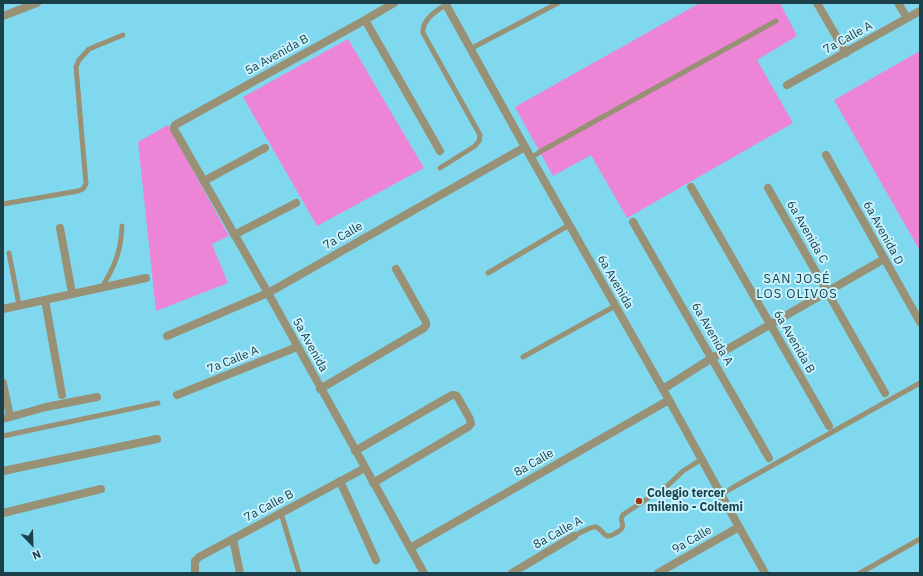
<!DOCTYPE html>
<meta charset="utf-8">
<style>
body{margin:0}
#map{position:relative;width:923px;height:576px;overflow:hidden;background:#80d8ef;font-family:"IBM Plex Sans",sans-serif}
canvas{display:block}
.frame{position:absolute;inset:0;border:4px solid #1b404a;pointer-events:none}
.north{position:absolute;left:12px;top:524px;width:40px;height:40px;-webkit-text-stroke:3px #c8f2fd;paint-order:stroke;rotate:157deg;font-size:11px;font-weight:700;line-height:16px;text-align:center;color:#1b404a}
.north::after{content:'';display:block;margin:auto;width:14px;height:18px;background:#1b404a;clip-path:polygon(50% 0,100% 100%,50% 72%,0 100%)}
</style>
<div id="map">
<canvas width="923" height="576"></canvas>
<div class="frame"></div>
<div class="north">N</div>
</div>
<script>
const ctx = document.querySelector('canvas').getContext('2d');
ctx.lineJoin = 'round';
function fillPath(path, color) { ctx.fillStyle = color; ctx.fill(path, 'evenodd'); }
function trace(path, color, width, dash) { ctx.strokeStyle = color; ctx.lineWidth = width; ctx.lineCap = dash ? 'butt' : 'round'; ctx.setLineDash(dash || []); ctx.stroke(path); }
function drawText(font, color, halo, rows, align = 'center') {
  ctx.font = font + ' "IBM Plex Sans",sans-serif'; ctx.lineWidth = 4; ctx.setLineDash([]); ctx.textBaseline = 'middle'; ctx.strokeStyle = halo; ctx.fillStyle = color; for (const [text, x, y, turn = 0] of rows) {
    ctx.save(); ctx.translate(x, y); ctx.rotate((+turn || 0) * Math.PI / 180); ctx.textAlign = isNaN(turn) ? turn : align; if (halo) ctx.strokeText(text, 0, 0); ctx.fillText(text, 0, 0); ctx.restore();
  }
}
fillPath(new Path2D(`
 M700,3H780L797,36L757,60L793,123L627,218L591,155L553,176L515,107Z
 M348,39L424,168L317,226L243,97Z
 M920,51V251L834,100Z
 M168,125L229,236L212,244L228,283L156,311L138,142Z`), '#ec85d5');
trace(new Path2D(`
 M470,49L558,3
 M531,158L543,150L776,21
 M440,168L475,146L479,141L480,135L423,33C422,20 435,11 446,5
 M3,204L78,191L83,189L86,184L76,67L79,60L89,49L123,35
 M9,253L19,305
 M488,273L569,225
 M102,287C115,266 121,251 122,226
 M523,357L615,306
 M3,436L158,403
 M721,495L732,488L920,383
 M281,513L299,573
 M574,536C579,534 590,526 596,527C600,528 603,534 607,536C611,536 613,535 616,533C630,526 616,521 624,514L667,486L683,471L702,459
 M860,573L920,539`), '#989175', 5);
trace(new Path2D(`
 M394,3L365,20L175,125L174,127V129L268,293L424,573
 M817,3L846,53
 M898,3L907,18
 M3,16L37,3
 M365,20L440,151
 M787,85L920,11
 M826,155L920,322
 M204,181L265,148
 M691,187L829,426
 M768,188L885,393
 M633,222L769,458
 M60,228L72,293
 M234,235L296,203
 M45,300L62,395
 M3,309L146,278
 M167,336L268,293L525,147
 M3,383L10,417
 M320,389L424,328L426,325V322L396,269
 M663,389L712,358L884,259
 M177,395L297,347
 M3,419L46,407L97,397
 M355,451L452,395H455L457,396L470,419L471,424L468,427L373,483
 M3,471L157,439
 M340,481L376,560
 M3,513L101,489
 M233,539L240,573
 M410,548L669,400
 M195,573V561L199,557L365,468
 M512,573L574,536
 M658,573L739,527`), '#989175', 8);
trace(new Path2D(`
 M445,3L525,147L669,400L739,527L765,573`), '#989175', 8);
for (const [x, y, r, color] of [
 [639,501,4,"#9b3315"]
]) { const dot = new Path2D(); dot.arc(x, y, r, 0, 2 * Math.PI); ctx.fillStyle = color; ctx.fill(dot); trace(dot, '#c8f2fd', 1.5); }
drawText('12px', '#1b404a', '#c8f2fd', [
 ["7a Calle A",848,38,-29],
 ["5a Avenida B",277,55,-29],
 ["6a Avenida C",807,232,60],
 ["6a Avenida D",883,233,61],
 ["7a Calle",343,236,-30],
 ["6a Avenida",615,282,60],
 ["6a Avenida A",712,334,60],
 ["6a Avenida B",794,342,60],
 ["5a Avenida",310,345,61],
 ["7a Calle A",233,360,-22],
 ["8a Calle",534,463,-30],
 ["7a Calle B",269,506,-28],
 ["8a Calle A",558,533,-29],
 ["9a Calle",692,540,-30]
]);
drawText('bold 12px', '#1b404a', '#c8f2fd', [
 ["Colegio tercer",647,494],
 ["milenio - Coltemi",647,508]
], 'left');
ctx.letterSpacing = '1px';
drawText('13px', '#1b404a', '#c8f2fd', [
 ["SAN JOSÉ",797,279],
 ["LOS OLIVOS",797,294]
]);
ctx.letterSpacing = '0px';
</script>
